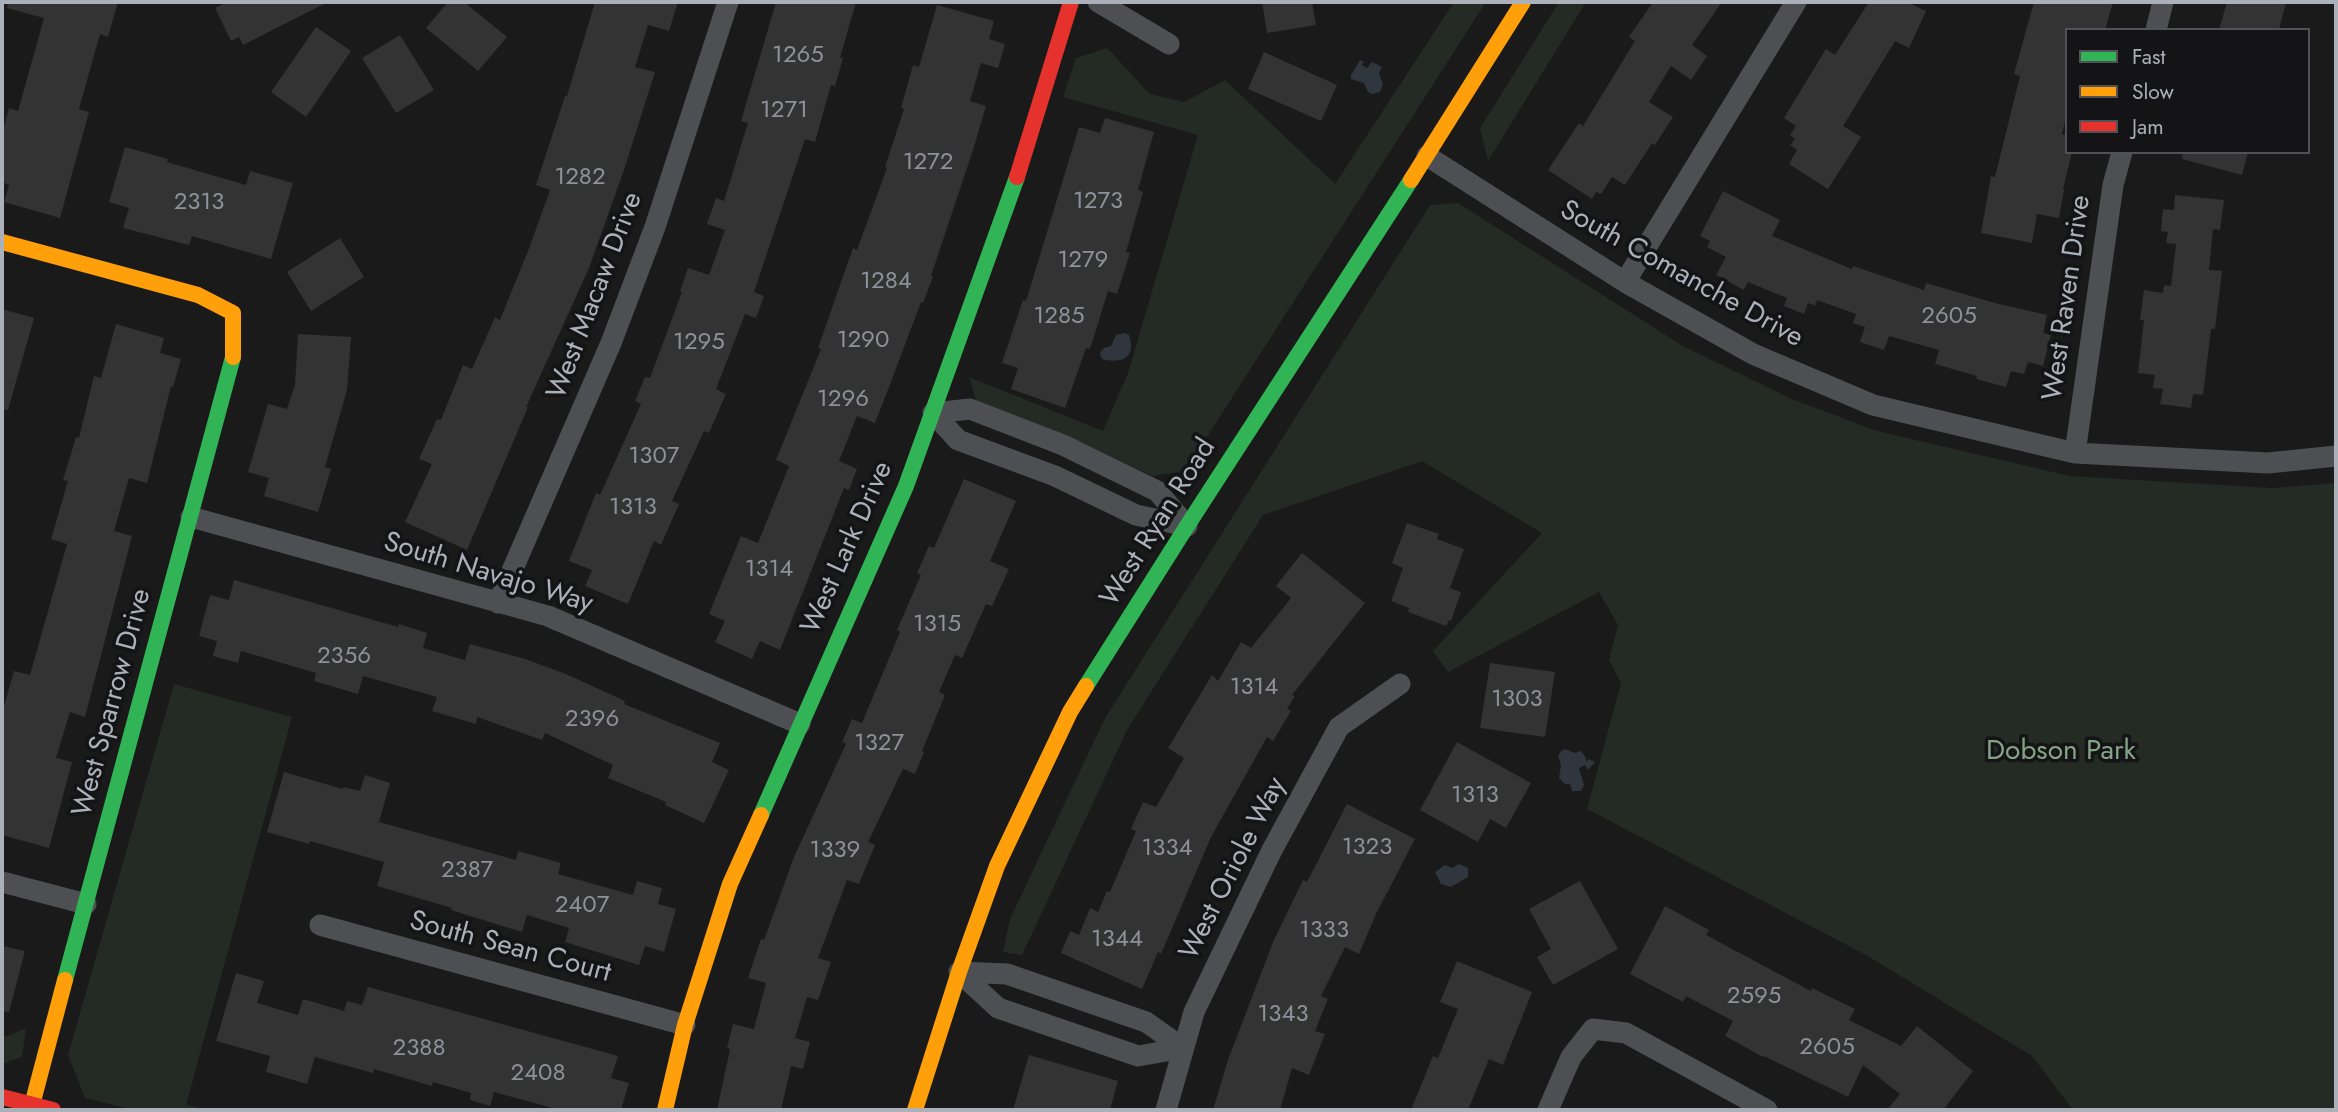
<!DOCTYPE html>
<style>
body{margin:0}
#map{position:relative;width:2338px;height:1112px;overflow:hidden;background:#1a1a1a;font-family:Jost,sans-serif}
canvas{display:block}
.frame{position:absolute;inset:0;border:4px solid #acb0b9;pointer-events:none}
.legend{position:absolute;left:2065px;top:28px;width:245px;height:126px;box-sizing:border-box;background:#141416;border:2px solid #515257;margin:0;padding:9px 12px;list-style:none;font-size:21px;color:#acb0b9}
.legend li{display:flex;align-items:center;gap:14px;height:35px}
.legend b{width:35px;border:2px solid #515257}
</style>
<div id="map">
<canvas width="2338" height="1112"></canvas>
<div class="frame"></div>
<ul class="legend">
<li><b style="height:9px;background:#30b455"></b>Fast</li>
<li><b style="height:9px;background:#ff9f0a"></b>Slow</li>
<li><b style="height:9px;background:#e5322d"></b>Jam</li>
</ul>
</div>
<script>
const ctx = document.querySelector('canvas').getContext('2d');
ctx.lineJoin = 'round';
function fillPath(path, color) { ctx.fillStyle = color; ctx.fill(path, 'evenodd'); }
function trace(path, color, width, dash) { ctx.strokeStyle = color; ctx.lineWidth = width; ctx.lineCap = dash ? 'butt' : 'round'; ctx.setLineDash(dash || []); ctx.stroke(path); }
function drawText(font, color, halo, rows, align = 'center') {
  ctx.font = font + ' Jost,sans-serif'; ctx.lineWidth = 7; ctx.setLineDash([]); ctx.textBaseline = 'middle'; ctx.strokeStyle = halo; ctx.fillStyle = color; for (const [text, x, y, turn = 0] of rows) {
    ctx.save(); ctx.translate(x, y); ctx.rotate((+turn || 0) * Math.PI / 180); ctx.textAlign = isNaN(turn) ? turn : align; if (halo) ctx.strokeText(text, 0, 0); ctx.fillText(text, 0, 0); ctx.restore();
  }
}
fillPath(new Path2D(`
 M1454,2H1486L1185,471L1152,476L1085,444L976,400L969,377L1103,431L1128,373L1198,135L1063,97L1076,58L1107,48L1150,94L1184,102L1225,80L1335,184Z
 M1559,2H1586L1488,161L1480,128Z
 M1458,203L1683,346L1792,399L1877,431L2070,476L2272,488L2336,483V1110H2073L2032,1056L1866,955L1587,809L1621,683L1609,660L1618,625L1599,592L1448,672L1433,651L1542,533L1422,461L1263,515L1127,730L1022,955L1003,952L1010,919L1105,718L1430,205Z
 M174,684L292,717L186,1105L210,1110H134L85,1098L68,1055Z
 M26,1028L22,1057L2,1064V1038Z`), '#242a24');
fillPath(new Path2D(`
 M1360,60L1364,62L1362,65L1367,68L1372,62L1382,67L1379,73L1383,84L1380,92L1372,94L1368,92L1364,83L1351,79V75Z
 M1125,333L1129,335C1137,358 1121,364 1102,359L1100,353L1104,348L1111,346L1116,335Z
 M1565,749L1575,753L1581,751L1586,758V762L1589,759L1595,762L1588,770L1585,765L1579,768L1584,785L1581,791H1572L1570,784H1565L1559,778L1561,765L1558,756L1561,751Z
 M1459,864L1468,868V877L1451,887L1441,884L1435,872L1445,865L1452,868Z`), '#2f363d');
fillPath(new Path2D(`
 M8,2H118L108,37L100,34L79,109L89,112L60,218L4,202L9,185L2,182V134L9,108L18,111L44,18L7,8Z
 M228,2H328L243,45L239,37L231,41L215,8Z
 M448,2H464L507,37L478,71L426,28Z
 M595,2H678L669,31L648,25L635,67L655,72L624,170L589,268L526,407H528L467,550L405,522L432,464L419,459L437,419L441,420L463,365L472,369L495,317L500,320L530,246L550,190L536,185L565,96H567Z
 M776,2H856L840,58H843L835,86L831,85L815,142L805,139L754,292L764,296L756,318L745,314L716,389L726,394L709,433L704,431L672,501L679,504L661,545L654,541L628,604L585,586L592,570L569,561L596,493L600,495L641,404L635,401L645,377L650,378L682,292L680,291L688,268L709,275L725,230L707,224L716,198L724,201L748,123L741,121Z
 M1262,2H1312L1316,25L1267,33Z
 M1653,2H1722L1692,45L1707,56L1691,80L1671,66L1649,102L1673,117L1655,145L1652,143L1625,185L1612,177L1601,194L1596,192L1592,199L1548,170L1579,123L1583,126L1635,41L1629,37Z
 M1869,2H1907L1926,11L1909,48L1895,41L1843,126L1861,137L1828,189L1789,164L1797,150L1790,145L1795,139L1790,135L1796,126L1784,118L1826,49L1835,55Z
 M2034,2H2113L2105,30H2067V112L2062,134L2067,135V152H2072L2063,189L2064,190L2059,218L2037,214L2032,243L1981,233L1991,176L1995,177L2020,76L2014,74Z
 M2227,2H2286L2279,30H2219Z
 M937,5L994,21L989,39L1005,44L998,68L981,63L970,101L986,106L973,150L931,276L933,277L923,303L921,302L889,387L875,423L857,416L839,461L857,469L849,490L844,488L780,650L760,641L752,659L715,642L725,621L709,614L741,536L758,543L789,466L776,460L821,349L818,348L853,248L857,250L887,168L885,167L904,109L901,108L913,65L919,67Z
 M316,27L351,51L306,117L271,92Z
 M400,35L434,90L396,113L362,58Z
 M1264,52L1337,85L1321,121L1248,89Z
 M1105,118L1154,132L1138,190L1143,192L1126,252L1130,253L1117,294L1108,291L1090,349L1086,348L1065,408L1011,389L1018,368L1002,363L1023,300L1026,301L1079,127L1100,133Z
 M125,147L168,159L167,162L246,185L250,171L293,183L271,259L192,236L189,245L123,228L129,208L109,202Z
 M2183,152H2248L2242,175L2182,159Z
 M1723,191L1780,220L1772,236L1852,269L1853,266L1924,290L1926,283L1995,303L2047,315L2043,333L2051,335L2043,366L2028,362L2024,374L2011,371L2006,387L1976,379L1977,376L1935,364L1939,350L1889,336L1884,350L1860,342L1865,327L1853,323L1856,314L1817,300L1815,306L1808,303L1804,314L1784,306L1787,298L1748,282L1744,290L1716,275L1726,257L1707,247L1710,241L1700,236Z
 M2175,195L2224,200L2220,230L2213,229L2209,270L2222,271L2215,329H2211L2203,395L2193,394L2191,408L2160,404L2163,389L2153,388L2155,375L2138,373L2144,320H2140L2144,290L2163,293L2164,285L2171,286L2176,244L2166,243L2168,232L2161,231L2163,209L2174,210Z
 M340,238L364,277L311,311L287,272Z
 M2,309L34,318L8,410L2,409Z
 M116,324L164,338L160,353L181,359L173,387L171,386L147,483L129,478L114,531L132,536L85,717L70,712L56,758L72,762L49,848L2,835V713L14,671L30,675L67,544L51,539L68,481L63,480L76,437L79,438L94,376L101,378Z
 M298,334L351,337L347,390L325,467L331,469L318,512L264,496L269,478L248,472L268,404L287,409L295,385Z
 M964,479L1016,501L990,561L1009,569L992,606L986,604L962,658L955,655L939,692L945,695L922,751L924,752L915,774L903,769L868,842L875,845L859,884L847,880L818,958L831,962L818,1000L807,997L795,1038L810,1042L803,1069L791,1066L781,1110H717L730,1049L727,1048L733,1024L754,1029L766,983L748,978L761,939L764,940L794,857L846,744L842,742L852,719L862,723L900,632L897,630L921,575L917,573L929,546L934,548Z
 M1407,523L1439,534L1437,539L1464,549L1450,588L1461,592L1451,621L1449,620L1446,626L1408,612L1409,608L1391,601L1403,568L1392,563Z
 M1302,553L1365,603L1292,695L1295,696L1287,709L1291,711L1273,741L1267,737L1211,837L1161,954L1158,952L1142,989L1061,953L1070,931L1079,935L1090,908L1098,912L1107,891L1110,892L1136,831L1131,829L1143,802L1156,807L1184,758L1168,748L1212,675L1218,681L1241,642L1251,648L1291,598L1276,586Z
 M234,580L398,627L399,624L427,633L423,648L465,660L470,644L525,659L566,674L625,701L624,704L720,743L712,762L729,770L704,823L665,805L666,802L608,778L613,765L545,733L542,740L477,717L476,724L432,711L437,697L363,676L358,694L314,681L316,673L241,651L238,663L213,656L217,641L199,636L210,595L229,600Z
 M1490,663L1555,672L1545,737L1480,728Z
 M1457,742L1531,783L1506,828L1490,819L1478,842L1420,810Z
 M284,772L343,789V787L360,791L365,775L390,783L379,822L516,860L518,851L561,863L558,874L633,895L637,881L662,888L658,904L676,909L664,952L645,946L639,965L565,942L569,928L527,915L522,932L451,910L452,908L377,886L384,862L310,841L309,844L267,832Z
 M1347,804L1415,839L1376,914L1359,954L1345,947L1321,996L1328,999L1315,1031L1325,1034L1309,1075L1292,1068L1280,1110H1213L1228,1060L1273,942L1303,880L1307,882Z
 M1580,881L1618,949L1553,985L1537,957L1551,949L1529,909Z
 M1665,906L1709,930L1706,935L1811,991L1812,988L1855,1009L1849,1020L1901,1046L1917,1026L1973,1071L1943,1110H1887L1900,1094L1863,1065L1848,1097L1764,1056L1763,1057L1725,1036L1733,1021L1686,996L1683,1002L1630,974Z
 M2,946L25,951L9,1012L2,1011Z
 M1457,961L1532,992L1503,1065L1489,1059L1468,1110H1411L1433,1056L1438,1058L1458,1009L1440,1002Z
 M236,973L264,981L257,1003L298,1015L303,999L344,1011L347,1001L362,1005L368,987L618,1056L611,1078L629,1083L621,1110H560L494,1092L490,1106L470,1100L471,1093L433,1082L432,1086L374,1069L373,1073L315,1057L307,1084L266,1072L270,1056L216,1041Z
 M1029,1055L1118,1081L1110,1110H1013Z`), '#333334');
trace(new Path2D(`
 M1098,2L1169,44
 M2156,30L2163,2
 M1427,156L1625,282L1753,354L1873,405L2075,453L2268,463L2336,456
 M1625,282L1796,2
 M933,413L970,409L1063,445L1157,491L1187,526
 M933,413L958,440L1055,476L1136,515L1187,526
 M2075,453L2113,185L2122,152
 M191,517L548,616L800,724
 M498,603L611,343L655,227L728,2
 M2,882L86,904
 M320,925L685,1025
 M959,972L998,1008L1138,1056L1183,1048
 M959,972L1007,974L1146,1022L1183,1048
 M1166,1110L1194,1012L1272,850L1339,727L1400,684
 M1548,1110L1571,1057L1593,1029L1626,1033L1767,1110`), '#4e4f52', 21);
trace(new Path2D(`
 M1086,686L1187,526L1411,180
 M761,815L906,486L1017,177
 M65,980L233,357`), '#30b455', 16);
trace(new Path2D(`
 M1411,180L1523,2
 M2,242L198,295L233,313V357
 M32,1105L65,980
 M665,1110L685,1025L730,884L761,815
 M915,1110L959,972L997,866L1070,712L1086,686`), '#ff9f0a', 16);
trace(new Path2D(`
 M1017,177L1071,2
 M2,1097L53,1110`), '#e5322d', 16);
drawText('24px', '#8e9198', null, [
 ["1265",798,56],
 ["1271",784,111],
 ["1272",928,163],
 ["1282",580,178],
 ["1273",1098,202],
 ["2313",199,203],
 ["1279",1083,261],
 ["1284",886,282],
 ["1285",1059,317],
 ["2605",1949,317],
 ["1290",863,341],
 ["1295",699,343],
 ["1296",843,400],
 ["1307",654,457],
 ["1313",633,508],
 ["1314",769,570],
 ["1315",937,625],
 ["2356",344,657],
 ["1314",1254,688],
 ["1303",1517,700],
 ["2396",592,720],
 ["1327",879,744],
 ["1313",1475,796],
 ["1323",1367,848],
 ["1334",1167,849],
 ["1339",835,851],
 ["2387",467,871],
 ["2407",582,906],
 ["1333",1324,931],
 ["1344",1117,940],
 ["2595",1754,997],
 ["1343",1283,1015],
 ["2605",1827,1048],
 ["2388",419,1049],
 ["2408",538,1074]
]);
drawText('28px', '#acb0b9', '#141416', [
 ["South Comanche Drive",1681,275,29],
 ["West Macaw Drive",596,296,-69],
 ["West Raven Drive",2068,298,-82],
 ["West Ryan Road",1159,523,-58],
 ["West Lark Drive",848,548,-66],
 ["South Navajo Way",488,574,17],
 ["West Sparrow Drive",113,703,-75],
 ["West Oriole Way",1234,869,-63],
 ["South Sean Court",510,948,15]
]);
drawText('28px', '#85a387', '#141416', [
 ["Dobson Park",2061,752]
]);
</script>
